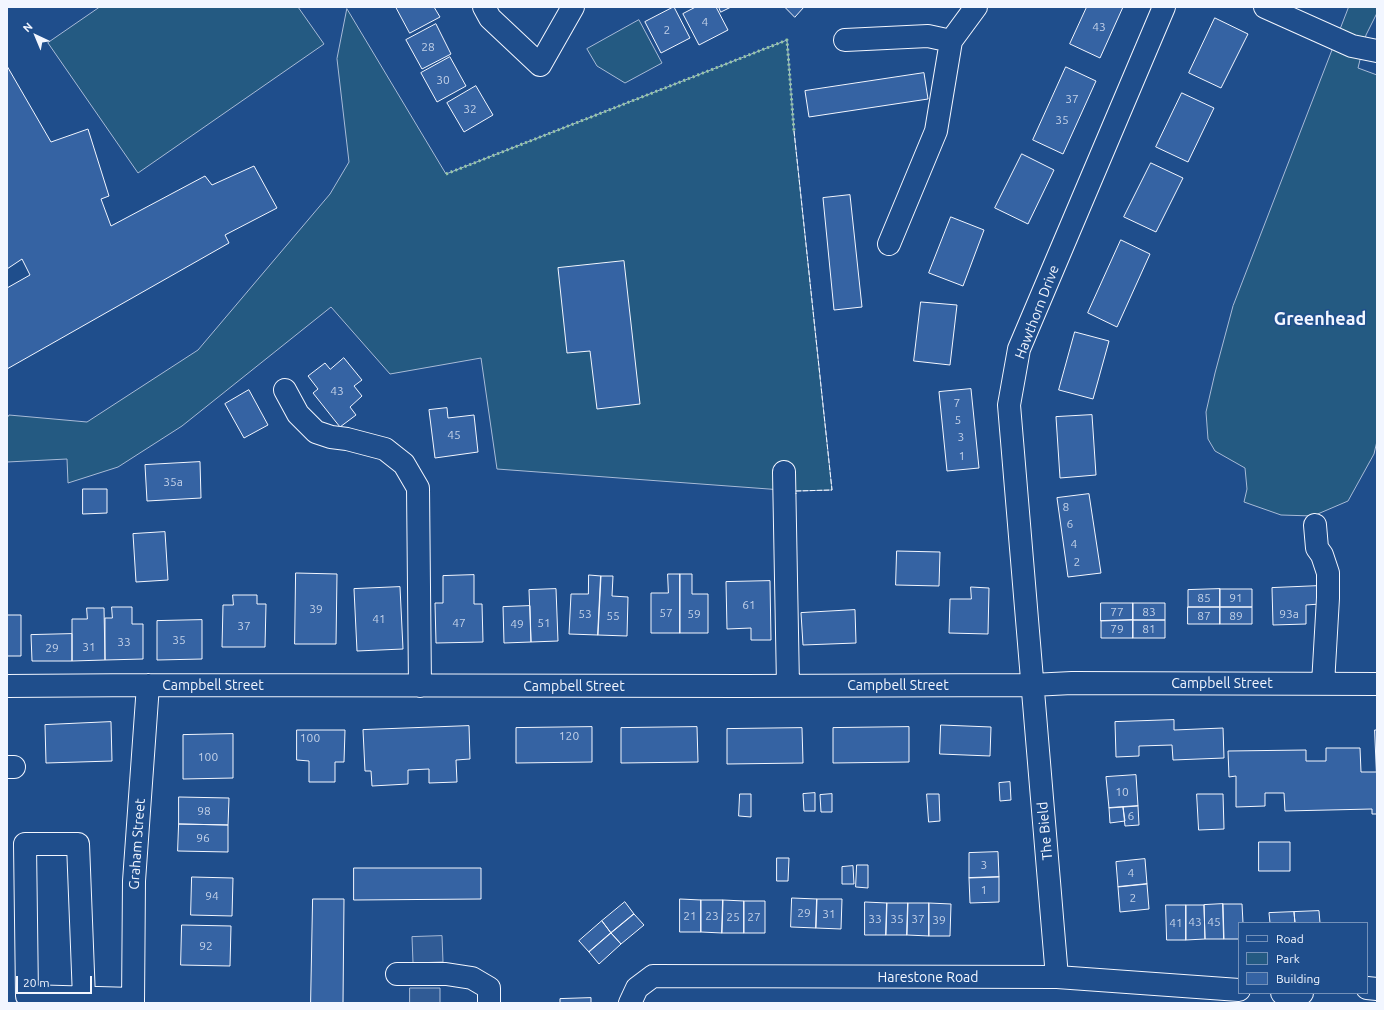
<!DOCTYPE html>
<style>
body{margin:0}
#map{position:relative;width:1384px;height:1010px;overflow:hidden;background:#1f4e8c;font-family:Ubuntu,sans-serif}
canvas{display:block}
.frame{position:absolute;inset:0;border:8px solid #f2f6ff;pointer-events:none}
.legend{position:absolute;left:1238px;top:922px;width:130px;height:72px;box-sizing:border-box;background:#1f4e8c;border:1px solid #7391ba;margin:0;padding:5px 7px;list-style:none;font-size:12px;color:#f2f6ff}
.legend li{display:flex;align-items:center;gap:8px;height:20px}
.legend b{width:20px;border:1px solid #7391ba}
.north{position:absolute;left:16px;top:16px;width:40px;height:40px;-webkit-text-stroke:3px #1f4e8c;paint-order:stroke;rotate:316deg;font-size:11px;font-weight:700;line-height:16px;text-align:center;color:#f2f6ff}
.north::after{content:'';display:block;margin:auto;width:14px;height:18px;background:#f2f6ff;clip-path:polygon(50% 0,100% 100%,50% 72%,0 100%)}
.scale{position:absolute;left:16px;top:976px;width:76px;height:18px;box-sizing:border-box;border:2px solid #f2f6ff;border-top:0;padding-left:5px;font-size:12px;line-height:14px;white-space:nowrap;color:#f2f6ff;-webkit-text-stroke:3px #1f4e8c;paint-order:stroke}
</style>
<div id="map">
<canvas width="1384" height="1010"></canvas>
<div class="frame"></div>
<ul class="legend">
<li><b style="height:5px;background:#1f4e8c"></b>Road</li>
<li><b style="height:11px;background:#245a82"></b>Park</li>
<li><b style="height:11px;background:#3563a3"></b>Building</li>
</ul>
<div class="north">N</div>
<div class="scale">20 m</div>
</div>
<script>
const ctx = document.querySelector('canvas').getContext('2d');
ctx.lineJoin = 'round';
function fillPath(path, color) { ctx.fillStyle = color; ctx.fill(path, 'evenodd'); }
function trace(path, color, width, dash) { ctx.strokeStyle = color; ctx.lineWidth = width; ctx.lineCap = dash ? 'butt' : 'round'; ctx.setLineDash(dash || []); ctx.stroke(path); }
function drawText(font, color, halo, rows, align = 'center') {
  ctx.font = font + ' Ubuntu,sans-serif'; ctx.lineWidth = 3; ctx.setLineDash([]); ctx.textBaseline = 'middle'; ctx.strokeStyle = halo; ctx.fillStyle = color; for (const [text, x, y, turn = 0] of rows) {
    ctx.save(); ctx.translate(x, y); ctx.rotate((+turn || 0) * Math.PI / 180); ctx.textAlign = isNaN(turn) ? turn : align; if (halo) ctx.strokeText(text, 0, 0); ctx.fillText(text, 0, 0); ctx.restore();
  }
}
const green = new Path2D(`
 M100,7H298L324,44L138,173L48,43Z
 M1349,7H1377V13L1366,35L1358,68L1377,75V441L1374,454L1348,501L1313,516L1281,515L1244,502L1247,489L1245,468L1215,451L1208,439L1206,412L1215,373L1233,306Z
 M347,9L446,174L787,40L794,131L832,490L796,491L497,469L481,358L390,374L331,307L182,426L118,467L68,483L67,459L7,462V418L9,415L87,422L198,350L330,194L349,162L337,59Z
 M639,20L662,63L625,83L597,66L587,49Z`);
fillPath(green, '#245a82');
trace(green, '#a8bbd7', 1);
const parking = new Path2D(`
 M442,936L443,962L413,963L412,937Z
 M410,988H440V1003H410Z`);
fillPath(parking, '#305b95');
trace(parking, '#a8bbd7', 1);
const building = new Path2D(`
 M396,7H434L440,17L410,33Z
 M674,7L690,38L661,53L645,22Z
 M696,7H716L728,30L699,45L683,14Z
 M719,7H731L721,12Z
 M785,7H804L795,17Z
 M1087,7H1123L1100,58L1070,44Z
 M1215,18L1248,34L1221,88L1189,73Z
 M436,24L451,54L422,69L406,40Z
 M450,57L466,86L437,102L421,73Z
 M7,66L51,142L88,129L109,196L101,199L111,226L205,176L212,185L254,166L277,208L225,235L229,243L7,369V288L30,275L22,259L7,269Z
 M1066,67L1096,81L1063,154L1033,140Z
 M924,73L928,99L809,117L805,91Z
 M476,86L493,115L464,132L447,103Z
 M1182,93L1214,108L1188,162L1156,147Z
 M1022,154L1054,170L1028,224L995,208Z
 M1151,163L1183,178L1156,232L1124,217Z
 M850,195L862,307L834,310L823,198Z
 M951,217L984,230L963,286L929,273Z
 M1121,240L1150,254L1117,327L1088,313Z
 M624,261L640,404L597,409L590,351L567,353L558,268Z
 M921,302L957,305L950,365L914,361Z
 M1075,332L1109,341L1093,399L1059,390Z
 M344,358L362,380L354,386L362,396L350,407L356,415L340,427L313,393L318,389L308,376L325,363L330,369Z
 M971,389L979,468L947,471L939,392Z
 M249,390L268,425L244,438L225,404Z
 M447,408L448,418L474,415L478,452L435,458L429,410Z
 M1092,415L1096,475L1060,478L1056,417Z
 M200,462L201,498L147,501L145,465Z
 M83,489H107V513L83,514Z
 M1089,494L1101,573L1068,577L1057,498Z
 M165,532L168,580L136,582L133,534Z
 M897,551L940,552L939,586L896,585Z
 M296,573L337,574L336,644H295Z
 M668,574H680V633H651V593H668Z
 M680,574H692V594H708V633H680Z
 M474,575V604H482L483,642L436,643L435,603H443V576Z
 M589,575L601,576L598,635L569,634L571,594H588Z
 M601,576H613L612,596L628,597L627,636L598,635Z
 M770,581L771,640H751V628L727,629L726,582Z
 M1319,586L1320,604L1306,605V624L1273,625L1272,588Z
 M400,587L403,649L357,651L354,589Z
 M971,587L989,588L988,634L949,633L950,599H971Z
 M556,589L558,641L531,642L529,590Z
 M1220,589V607H1188V590Z
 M1220,589H1252V607H1220Z
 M233,595H257V604H266L265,647H222L223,605H233Z
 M1101,603H1133V620L1101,621Z
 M1133,603H1165V620H1133Z
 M530,606L531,642L504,643L503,607Z
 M112,607H132V624H143V659L105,660V618H112Z
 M1188,607H1220V624H1188Z
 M1220,607H1252V624H1220Z
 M87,608H104L105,660L72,661V619H87Z
 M855,610L856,643L803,645L801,613Z
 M7,615H21V656H7Z
 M202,620V659L157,660V621Z
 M1133,620V638H1101V621Z
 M1133,620H1165V638H1133Z
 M72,634V661H32L31,635Z
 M1174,720V730L1223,728L1224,758L1173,760L1172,745L1139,746V756L1116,757L1115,722Z
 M111,722L112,761L46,763L45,725Z
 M941,725L991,727L990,756L940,754Z
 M469,726L470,759L456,760L457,782L429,783V769L408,770V784L372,786L371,771H365L363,730Z
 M592,727V762L516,763V728Z
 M697,727L698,762L621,763V728Z
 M909,727V762L833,763V728Z
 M802,728L803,763L727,764V729Z
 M297,730H345L344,762H335V782H309V761L297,760Z
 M1375,730H1377V814H1372V809L1285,811L1284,793H1265V806L1236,807V776L1229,777L1228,751L1306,750V761H1326V748H1360L1361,772H1376Z
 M233,734V778L183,779V735Z
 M1136,775L1138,806L1109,808L1106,777Z
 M1010,782L1011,800L1000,801L999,783Z
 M815,793V811H804L803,794Z
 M740,794H751V817L739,816Z
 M832,794V812H821L820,795Z
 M927,794H939L940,821L929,822Z
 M1197,794H1223L1224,829L1199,830Z
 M179,797L229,798L228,825L179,824Z
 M1138,806L1139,825L1125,826L1123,807Z
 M1123,807L1125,821L1110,823L1109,808Z
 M179,824L228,825V852L178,851Z
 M1259,842H1290V871H1259Z
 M998,852L999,877L969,878V853Z
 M777,858H789L788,881H777Z
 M1145,859L1147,884L1118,887L1116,862Z
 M857,865H868V888L856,887Z
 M853,866L854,884H842V867Z
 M354,868H481V899L354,900Z
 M192,877L233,878L232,916L191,915Z
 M999,877V902L970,903L969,878Z
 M1147,884L1149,909L1120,912L1118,887Z
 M792,898L817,899L816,928L791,927Z
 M313,899H344L343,1003H311Z
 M680,899L701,900V932H680Z
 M817,899H842L841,929L816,928Z
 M701,900H723L722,933L701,932Z
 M723,900L744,901V933H722Z
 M744,901H765V933H744Z
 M625,902L634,914L611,933L602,921Z
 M865,902L887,903L886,935H865Z
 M887,903H908L907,935H886Z
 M908,903H929V936L907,935Z
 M929,903L951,904L950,936H929Z
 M1223,904L1224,939H1205L1204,905Z
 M1223,904H1242L1243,923H1239V939H1224Z
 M1166,905H1186V940H1167Z
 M1186,905H1204L1205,939L1186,940Z
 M1319,911L1320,923H1295L1294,912Z
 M1294,912L1295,923H1270L1269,913Z
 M634,914L644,925L621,944L611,933Z
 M602,921L611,933L589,952L579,941Z
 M182,925L231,926L230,966L181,965Z
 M611,933L621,944L599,964L589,952Z
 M591,998V1003H560V999Z`);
fillPath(building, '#3563a3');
trace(building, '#f2f6ff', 1);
const minor = new Path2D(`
 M484,7L490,18L540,65L573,7
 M1265,7L1352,46L1377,51
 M845,40L928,36L951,41
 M889,244L936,131L951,41L976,7
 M285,390L298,414L316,432L331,437L347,439L385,449L404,464L418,488L420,686
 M784,472L788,686
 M1315,525L1317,548L1322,555L1328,573V598L1323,684
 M7,686L148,685L744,686L1032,685L1072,683L1377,684
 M7,767H14
 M397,974H446L472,978L489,988V1003
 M1057,977L1009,405L1019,349L1164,7
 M1367,988L1377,989
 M1282,993L1295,994L1302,993
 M84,998L78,844H25L27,996L133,999
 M133,1003L134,881L148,685
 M630,1003L637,988L653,976L1057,977L1239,990`);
trace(minor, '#f2f6ff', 24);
trace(minor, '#1f4e8c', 22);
trace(new Path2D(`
 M446,174L787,40L794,131`), '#97c8a6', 3, [2, 3]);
trace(new Path2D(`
 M794,131L832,490L796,491V494`), '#f2f6ff', 1, [5, 2]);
drawText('12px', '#c3d1e8', null, [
 ["4",705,22],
 ["43",1099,27],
 ["2",667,30],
 ["28",428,47],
 ["30",443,80],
 ["37",1072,99],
 ["32",470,109],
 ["35",1062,120],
 ["43",337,391],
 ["7",957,403],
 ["5",958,420],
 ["45",454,435],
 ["3",961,437],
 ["1",962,456],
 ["35a",173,482],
 ["8",1066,507],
 ["6",1070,524],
 ["4",1074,544],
 ["2",1077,562],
 ["85",1204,598],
 ["91",1236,598],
 ["61",749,605],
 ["39",316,609],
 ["77",1117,612],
 ["83",1149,612],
 ["57",666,613],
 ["53",585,614],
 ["59",694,614],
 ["93a",1289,614],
 ["55",613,616],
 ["87",1204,616],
 ["89",1236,616],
 ["41",379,619],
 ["47",459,623],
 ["51",544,623],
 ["49",517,624],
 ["37",244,626],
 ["79",1117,629],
 ["81",1149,629],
 ["35",179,640],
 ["33",124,642],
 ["31",89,647],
 ["29",52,648],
 ["120",569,736],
 ["100",310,738],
 ["100",208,757],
 ["10",1122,792],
 ["98",204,811],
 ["6",1131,816],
 ["96",203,838],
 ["3",984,865],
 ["4",1131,873],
 ["1",984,890],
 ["94",212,896],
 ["2",1133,898],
 ["29",804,913],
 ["31",829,914],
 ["21",690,916],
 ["23",712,916],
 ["25",733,917],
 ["27",754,917],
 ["33",875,919],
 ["35",897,919],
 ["37",918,919],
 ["39",939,920],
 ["43",1195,922],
 ["45",1214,922],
 ["41",1176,923],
 ["92",206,946]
]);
drawText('14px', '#f2f6ff', '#1f4e8c', [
 ["Hawthorn Drive",1037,312,-69],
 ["Campbell Street",1222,683],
 ["Campbell Street",213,685],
 ["Campbell Street",898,685],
 ["Campbell Street",574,686],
 ["The Bield",1045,831,-95],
 ["Graham Street",137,844,-86],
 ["Harestone Road",928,977]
]);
drawText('bold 18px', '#f2f6ff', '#1f4e8c', [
 ["Greenhead",1320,319]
]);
</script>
